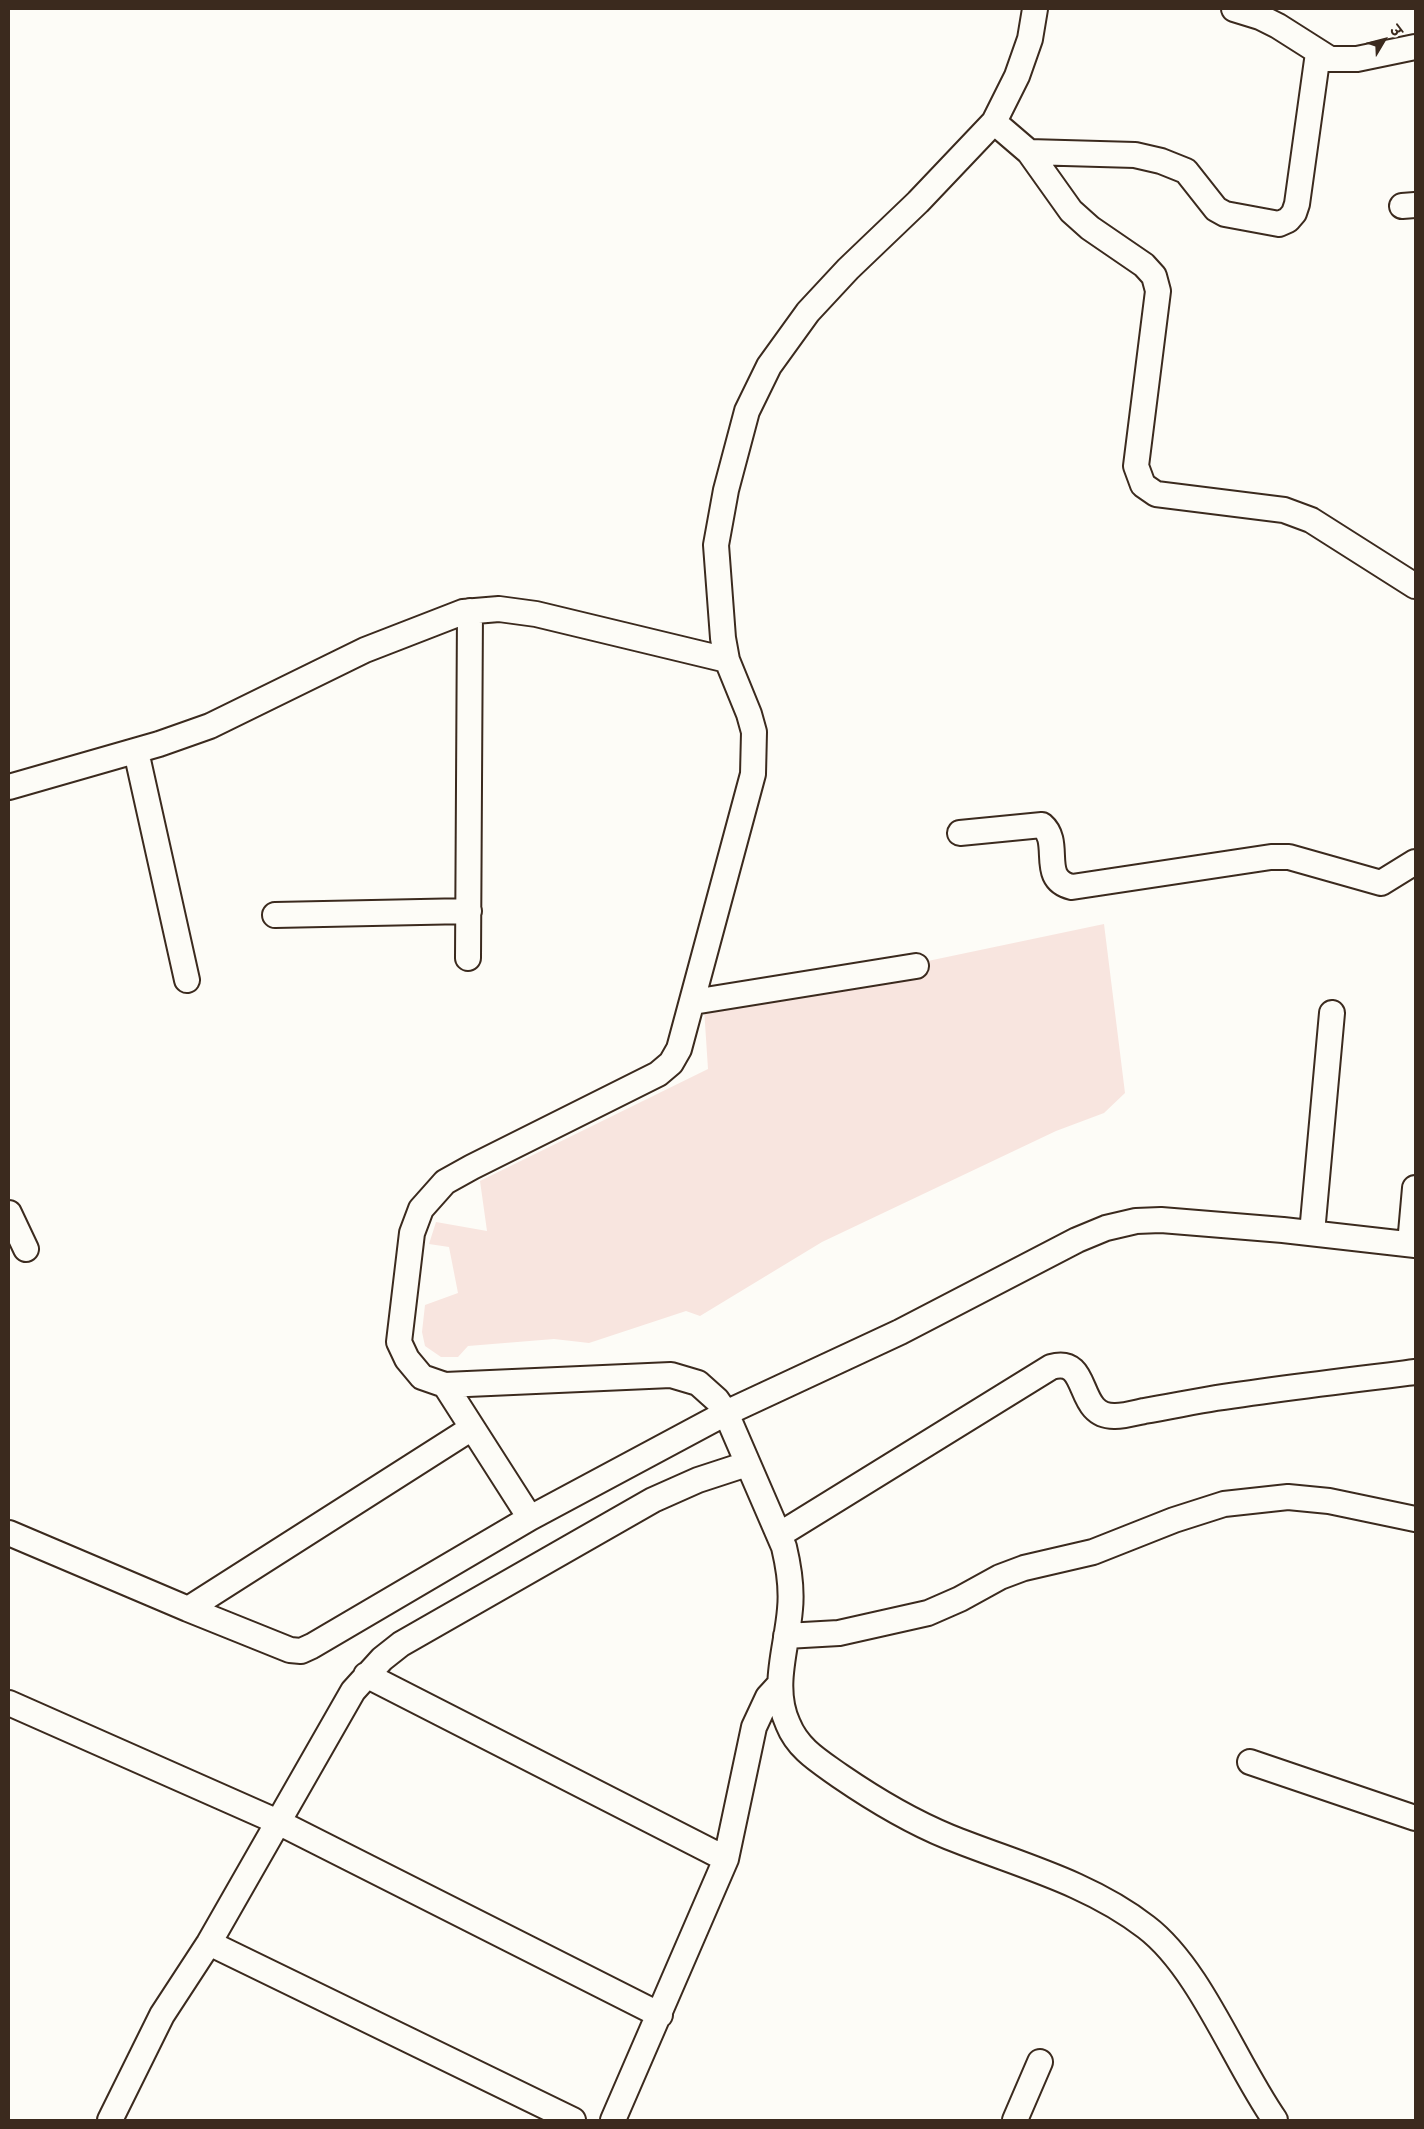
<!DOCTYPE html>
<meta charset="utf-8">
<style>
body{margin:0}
#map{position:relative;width:1424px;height:2129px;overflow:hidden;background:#fdfcf7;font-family:"Patrick Hand","Playpen Sans Deva",sans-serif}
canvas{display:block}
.frame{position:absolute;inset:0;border:10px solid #3b2a1e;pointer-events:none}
.north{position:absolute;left:1359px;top:15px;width:50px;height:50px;-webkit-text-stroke:4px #fdfcf7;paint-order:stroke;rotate:53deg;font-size:14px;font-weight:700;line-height:20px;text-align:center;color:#3b2a1e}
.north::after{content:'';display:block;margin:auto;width:18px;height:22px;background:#3b2a1e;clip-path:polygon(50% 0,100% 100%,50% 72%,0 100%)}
</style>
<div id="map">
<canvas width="1424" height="2129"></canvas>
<div class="frame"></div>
<div class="north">उ</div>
</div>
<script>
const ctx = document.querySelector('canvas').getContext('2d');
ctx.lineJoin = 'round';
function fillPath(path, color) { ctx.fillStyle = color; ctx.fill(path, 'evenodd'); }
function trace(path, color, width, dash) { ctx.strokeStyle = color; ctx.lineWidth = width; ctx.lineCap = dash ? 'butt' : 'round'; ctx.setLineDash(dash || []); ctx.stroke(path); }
fillPath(new Path2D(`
 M1104,924L1125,1093L1104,1113L1056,1131L822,1242L700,1316L686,1311L589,1343L554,1339L468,1346L458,1357H441L425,1346L422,1332L425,1305L458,1293L449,1247L429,1244L436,1222L487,1231L480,1181L708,1069L704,1008Z`), '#f8e5df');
const minor = new Path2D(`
 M1035,9L1030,39L1017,76L994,122L918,202L848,269L808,312L769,366L747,411L726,490L716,545L723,638L727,660L749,714L754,732L753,774L679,1049L671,1063L658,1074L472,1167L445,1182L421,1209L412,1233L399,1342L407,1359L422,1377L445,1385L671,1375L698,1383L717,1400L726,1413L784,1547C789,1568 792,1589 790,1609C787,1648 771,1687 788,1724C798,1749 819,1761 840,1776C875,1800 910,1821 949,1837C1016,1864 1088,1882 1146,1927C1200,1968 1235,2063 1275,2120
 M1234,9L1260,17L1278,26L1330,59H1357L1415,47
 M994,122L1029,152L1071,211L1090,228L1144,265L1154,276L1158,291L1136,466L1143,485L1156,494L1284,510L1311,520L1415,586
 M1029,152L1135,155L1161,161L1186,171L1216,209L1225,214L1279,224L1288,220L1294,213L1297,204L1318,53
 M1402,206L1415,205
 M136,751L187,980
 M9,787L159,744L210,726L365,650L463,612L499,609L536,614L727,660
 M960,833L1042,825C1063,843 1038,879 1072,887L1271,857H1289L1381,883L1415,862
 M275,915L469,911
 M468,958L470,611
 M693,1002L916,966
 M9,1213L26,1249
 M1312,1233L1332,1013
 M1410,1244L1415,1188
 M445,1385L530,1518
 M472,1428L188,1609L290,1650L301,1651L312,1646L530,1518L726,1413L900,1332L1077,1240L1106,1228L1136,1221L1161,1220L1283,1230L1415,1245
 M9,1533L188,1609
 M779,1535L1051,1367C1092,1355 1074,1417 1115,1416C1124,1416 1135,1413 1144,1411C1168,1407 1192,1402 1216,1398C1282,1388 1349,1380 1415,1372
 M786,1636L839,1633L928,1613L960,1599L1000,1577L1024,1568L1093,1552L1174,1520L1224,1504L1288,1497L1329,1501L1415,1519
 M366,1675L726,1859
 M9,1703L278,1822L660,2015
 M1250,1762L1415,1818
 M209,1943L573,2120
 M110,2120L162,2015L209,1943L353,1691L382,1659L401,1644L653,1500L698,1480L747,1464
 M613,2120L726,1859L754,1727L768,1697L779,1685
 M1015,2120L1040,2062`);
trace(minor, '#3b2a1e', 28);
trace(minor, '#fdfcf7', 24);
</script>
